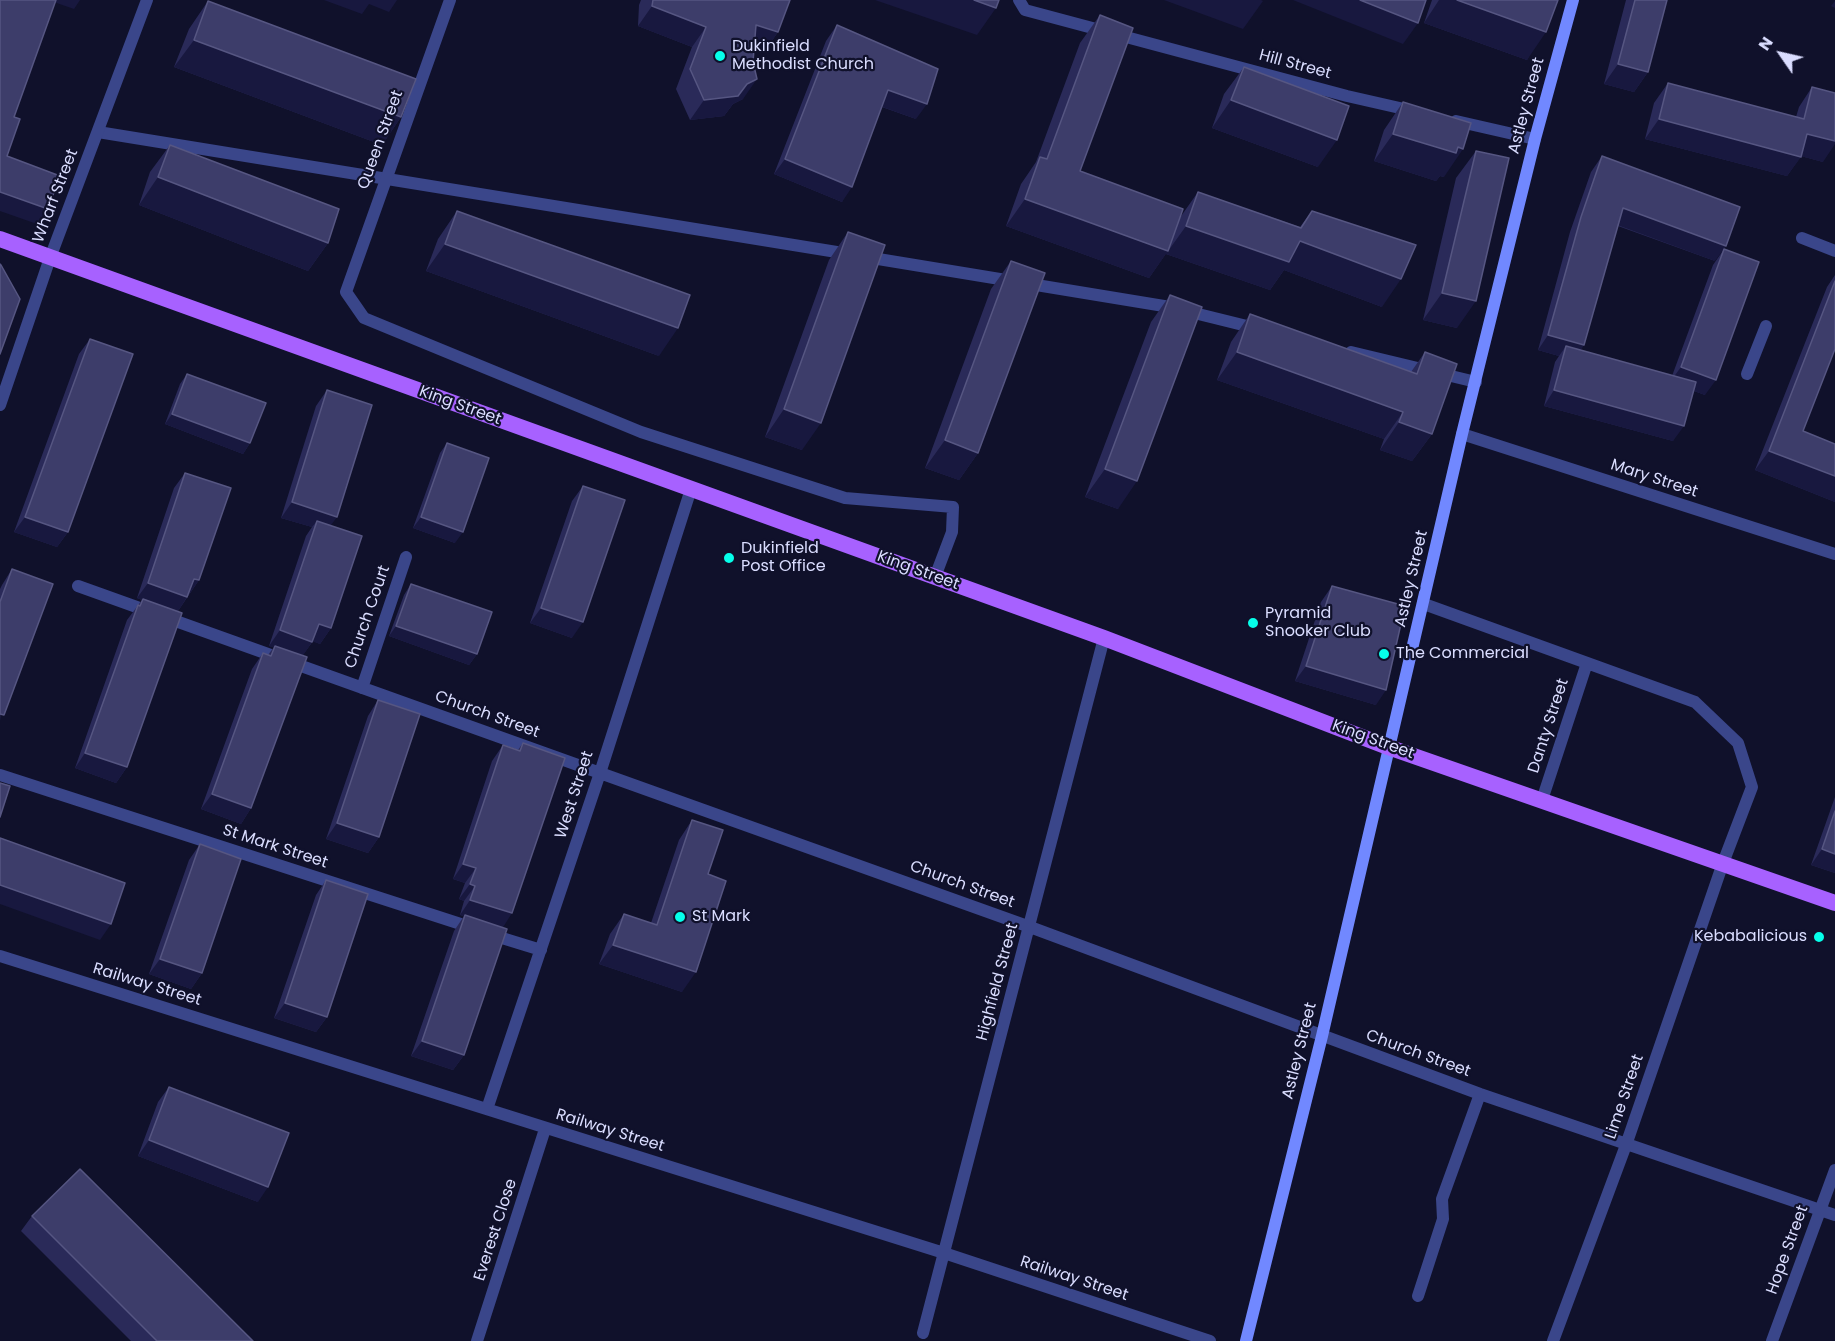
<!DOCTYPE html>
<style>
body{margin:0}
#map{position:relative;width:1835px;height:1341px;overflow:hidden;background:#10112b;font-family:Poppins,sans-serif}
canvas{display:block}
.north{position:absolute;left:1751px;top:24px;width:60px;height:60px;-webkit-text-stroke:4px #10112b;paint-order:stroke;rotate:304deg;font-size:16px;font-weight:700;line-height:24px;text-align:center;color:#daddff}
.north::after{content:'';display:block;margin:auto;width:21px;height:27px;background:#daddff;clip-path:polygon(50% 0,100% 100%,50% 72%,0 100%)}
</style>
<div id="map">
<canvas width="1835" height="1341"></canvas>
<div class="north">N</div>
</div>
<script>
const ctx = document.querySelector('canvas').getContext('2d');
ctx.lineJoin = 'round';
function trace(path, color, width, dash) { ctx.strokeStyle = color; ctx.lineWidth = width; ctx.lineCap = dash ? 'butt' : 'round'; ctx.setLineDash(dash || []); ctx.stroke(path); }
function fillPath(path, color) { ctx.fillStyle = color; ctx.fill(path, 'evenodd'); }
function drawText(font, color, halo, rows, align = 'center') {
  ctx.font = font + ' Poppins,sans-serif'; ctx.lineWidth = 4.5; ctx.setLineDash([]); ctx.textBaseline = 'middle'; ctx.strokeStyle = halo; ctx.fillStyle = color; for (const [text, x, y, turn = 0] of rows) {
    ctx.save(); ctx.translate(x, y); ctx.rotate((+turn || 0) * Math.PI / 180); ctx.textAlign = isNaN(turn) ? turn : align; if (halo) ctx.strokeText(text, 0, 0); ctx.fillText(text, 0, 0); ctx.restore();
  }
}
trace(new Path2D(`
 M98,132L849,254
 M866,257L1170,307L1259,329
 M1351,352L1476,382
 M1747,374L1766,326`), '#3a468a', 12);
trace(new Path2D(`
 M450,0L346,292L364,318L641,432L845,498L953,507L952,532L935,577
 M1019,0L1025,10L1347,96L1413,111
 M1456,121L1535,139
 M1802,238L1835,251
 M0,405L50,258L147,0
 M1462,434L1835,554
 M78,586L1030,927L1480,1094L1835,1215
 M1424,604L1695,702L1738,743L1752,787L1723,863L1626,1145L1553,1341
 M362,688L406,557
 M0,775L473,928
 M1542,800L1587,663
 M489,934L541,950
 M0,956L944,1253L1210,1341
 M487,1109L600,773L691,489
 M1418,1296L1443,1219L1442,1199L1480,1094
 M923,1333L1104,638
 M477,1341L545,1129
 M1772,1341L1835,1170`), '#3a468a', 12);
trace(new Path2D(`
 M1246,1341L1322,1036L1462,434L1535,139L1573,0`), '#7188ff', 12);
trace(new Path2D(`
 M0,239L1104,638L1388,747L1835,903`), '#a761ff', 16);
fillPath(new Path2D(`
 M641,0H790L778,32L764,52L754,49L743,99L733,104L724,116L690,120L676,89L692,47L638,26L639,5Z
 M1432,0H1558L1527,60L1424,23Z
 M1626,0H1667L1648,72L1634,92L1604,84Z
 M208,1L401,117L382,145L174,67L189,29Z
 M1100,15L1080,171L1179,219L1198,192L1300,227L1312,211L1382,307L1284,270L1270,290L1166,254L1167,252L1149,278L1006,226L1021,184L1036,162L1080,43Z
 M837,25L916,119L882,107L842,202L774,174L826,41Z
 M1244,67L1318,167L1212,128L1224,94Z
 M1668,83L1796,117L1799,107L1812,87L1823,162L1801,156L1787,176L1645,139L1654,103Z
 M1403,102L1444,177L1440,176L1436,181L1374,161L1384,130Z
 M170,145L328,243L308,271L139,205L150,172Z
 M1476,151L1457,328L1423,320L1456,178Z
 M1602,156L1715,261L1618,226L1584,345L1580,350L1672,376L1713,265L1724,249L1705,395L1694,391L1673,441L1544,406L1555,362L1559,356L1538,350L1570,232L1591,172Z
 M457,211L659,356L426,271L438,239Z
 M848,232L802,450L765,437L829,260Z
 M1011,261L978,453L959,480L925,468L991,289Z
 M1835,275V349L1803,431L1835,444V502L1755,470L1827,287Z
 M1170,295L1118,509L1085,497L1151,322Z
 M1250,314L1411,372L1425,352L1432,434L1412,461L1380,450L1384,439L1217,380L1231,342Z
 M90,339L68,532L57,547L14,532L79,354Z
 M187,374L250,443L243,454L165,424L180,384Z
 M327,390L331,526V628L320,644L313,641L302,656L251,808L241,824L201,809L252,669L263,653L268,655L274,647L269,646L306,536L312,527L281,518L316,406Z
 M447,443L455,543L413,528L440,453Z
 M185,473L199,580L178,611L127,767L116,783L75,768L127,620L142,600L137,598L174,488Z
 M583,486L572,638L530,623L572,501Z
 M12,569L0,721V589L2,585Z
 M411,584L477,654L469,665L389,636L404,595Z
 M1332,586L1376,705L1295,681L1321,602Z
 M378,700L379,837L368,853L326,839L368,716Z
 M523,743L503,927L464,1055L453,1070L411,1056L454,931L464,916L460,915L464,901L459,899L465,883L453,879L492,761L503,745L518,750Z
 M1835,797V873L1811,865Z
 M692,820L708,874L682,992L599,964L610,934L624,914L651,923L679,840Z
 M200,844L202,973L191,989L149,974L189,860Z
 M326,880L327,1017L316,1032L274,1018L316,895Z
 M169,1087L258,1202L138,1156L158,1102Z
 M32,1216L253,1341H131L21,1231Z`), '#2a2a59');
fillPath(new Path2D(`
 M52,0H80L74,9L51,1Z
 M324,0H397L389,12L369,4L362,14Z
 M875,0H974L996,8L977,35Z
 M1164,0H1261L1263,1L1243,29Z
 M1293,0H1360L1418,23L1403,44Z
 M1439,0H1457L1546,32L1527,60L1424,23Z
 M1835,1V8L1831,6Z
 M652,6L706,27L692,47L638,26Z
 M756,25L778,32L764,52L743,44Z
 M194,40L401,117L382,145L174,67Z
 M1618,64L1648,72L1634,92L1604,84Z
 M757,79L743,99L733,104L724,116L690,120L704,100L747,84Z
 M888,90L927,104L916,119L877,105Z
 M1231,100L1337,140L1318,167L1212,128Z
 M1659,119L1801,157L1787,176L1645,139Z
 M1393,134L1458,147L1463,149L1444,177L1440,176L1436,181L1374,161Z
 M1807,134L1835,141V144L1823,162L1793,154Z
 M785,159L852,187L842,202L774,174Z
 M158,177L328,243L308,271L139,205Z
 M0,192L48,209L37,224L0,211Z
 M1025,199L1168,251L1149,278L1006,226Z
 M1623,208L1726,246L1715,261L1612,223Z
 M1186,226L1300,241L1401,279L1382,307L1284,270L1270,290L1166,254Z
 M445,244L678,328L659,356L426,271Z
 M1442,293L1476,301L1457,328L1423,320Z
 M1548,335L1584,345L1574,360L1566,346L1559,356L1538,350Z
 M1237,352L1403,412L1384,439L1217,380Z
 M1681,367L1716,380L1705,395L1670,382Z
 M1554,390L1684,426L1673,441L1544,406Z
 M784,409L821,423L802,450L765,437Z
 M172,414L250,443L243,454L165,424Z
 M1399,422L1432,434L1412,461L1380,450Z
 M945,440L978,453L959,480L925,468Z
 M1769,451L1835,476V502L1755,470Z
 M1105,469L1137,481L1118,509L1085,497Z
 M292,502L337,517L326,532L317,521L312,527L281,518Z
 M25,517L68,532L57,547L14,532Z
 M421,517L463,532L455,543L413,528Z
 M194,579L199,580L188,596Z
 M148,583L187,597L177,613L137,598Z
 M541,608L583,622L572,638L530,623Z
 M319,624L331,628L320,644L308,640Z
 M396,626L477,654L469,665L389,636Z
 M280,630L312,642L302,657L269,646Z
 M1306,666L1386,690L1376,705L1295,681Z
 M85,753L127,767L116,783L75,768Z
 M212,794L251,808L241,824L201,809Z
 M337,823L379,837L368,853L326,839Z
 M1822,849L1835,854V873L1811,865Z
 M463,864L476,868L465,883L453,879Z
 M470,884L475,886L464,901L459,899Z
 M0,885L111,924L100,940L0,904Z
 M470,900L512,913L502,929L460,915Z
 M613,945L696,972L682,992L599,964Z
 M160,959L202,973L191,989L149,974Z
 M285,1003L327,1017L316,1032L274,1018Z
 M422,1041L464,1055L453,1070L411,1056Z
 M149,1140L268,1187L258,1202L138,1156Z`), '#18183f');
const building = new Path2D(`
 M0,0H56L14,117L20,119L7,156L60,176L48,209L0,192Z
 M653,0H790L778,32L756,25L753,62L757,79L747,84L738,96L704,100L690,69L706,27L652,6Z
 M974,0H999L996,8Z
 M1360,0H1426L1418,23Z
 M1457,0H1558L1546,32Z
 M1635,0H1667L1648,72L1618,64Z
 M208,1L416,79L401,117L194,40Z
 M1100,15L1133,28L1080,171L1183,209L1168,251L1025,199L1040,157L1047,159Z
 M837,25L938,69L927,104L888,90L852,187L785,159Z
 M1244,67L1349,106L1337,140L1231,100Z
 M1668,83L1804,119L1812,87L1835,93V141L1807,134L1801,157L1659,119Z
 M1403,102L1471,123L1463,149L1458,147L1456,153L1393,134Z
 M170,145L339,209L328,243L158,177Z
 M1476,151L1509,158L1476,301L1442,293Z
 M1602,156L1740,207L1726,246L1623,208L1584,345L1548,335L1581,217Z
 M1198,192L1301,228L1312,211L1416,245L1401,279L1300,241L1289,262L1186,226Z
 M457,211L690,295L678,328L445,244Z
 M848,232L885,245L821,423L784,409Z
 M1724,249L1759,262L1716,380L1681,367Z
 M1011,261L1045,273L978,453L945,440Z
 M0,264L1,265L20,299L0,354Z
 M1835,281V349L1803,431L1835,444V476L1769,451Z
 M1170,295L1202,307L1137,481L1105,469Z
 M1250,314L1417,374L1425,352L1457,364L1432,434L1399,422L1403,412L1237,352Z
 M90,339L133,354L68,532L25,517Z
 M1566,346L1696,382L1684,426L1554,390Z
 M187,374L266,403L250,443L172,414Z
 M327,390L372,405L337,517L292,502Z
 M447,443L489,458L463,532L421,517Z
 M185,473L231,488L199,580L194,579L187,597L148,583Z
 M583,486L625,500L583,622L541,608Z
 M317,521L362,536L331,628L319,624L312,642L280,630Z
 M12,569L53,584L4,715L0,714V602Z
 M411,584L492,612L477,654L396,626Z
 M1332,586L1405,606L1386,690L1306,666Z
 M143,599L182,613L127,767L85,753L138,605L140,606Z
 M275,646L307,657L251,808L212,794L263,653L271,656Z
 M378,700L420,714L379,837L337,823Z
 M523,743L565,758L512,913L470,900L475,886L470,884L476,868L463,864L503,745L520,751Z
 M0,783L10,786L0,817Z
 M1835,811V854L1822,849Z
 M692,820L723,830L708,874L726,881L696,972L613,945L624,914L657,925Z
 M0,838L125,883L111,924L0,885Z
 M200,844L241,859L202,973L160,959Z
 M326,880L368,894L327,1017L285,1003Z
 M465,915L507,929L464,1055L422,1041Z
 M169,1087L289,1133L268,1187L149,1140Z
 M80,1169L253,1341H157L32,1216Z`);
fillPath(building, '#3d3d6a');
trace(building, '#565682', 1.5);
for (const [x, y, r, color] of [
 [720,56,6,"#06ffea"],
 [729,558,6,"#06ffea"],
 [1253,623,6,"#06ffea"],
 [1384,654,6,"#06ffea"],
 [680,917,6,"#06ffea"],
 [1819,937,6,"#06ffea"]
]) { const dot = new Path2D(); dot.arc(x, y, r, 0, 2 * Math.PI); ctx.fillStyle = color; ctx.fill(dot); trace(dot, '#10112b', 2); }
drawText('16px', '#daddff', '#10112b', [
 ["Dukinfield",732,47],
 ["Methodist Church",732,65],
 ["Dukinfield",741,549],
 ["Post Office",741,567],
 ["Pyramid",1265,614],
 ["Snooker Club",1265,632],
 ["The Commercial",1396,654],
 ["St Mark",692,917],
 ["Kebabalicious",1807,937,"right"]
], 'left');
drawText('16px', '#daddff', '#10112b', [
 ["Hill Street",1295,65,15],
 ["Astley Street",1527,106,-75],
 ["Queen Street",381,140,-70],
 ["Wharf Street",56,196,-69],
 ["King Street",460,406,20],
 ["Mary Street",1654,479,18],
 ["King Street",918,571,20],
 ["Astley Street",1412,579,-77],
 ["Church Court",368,617,-71],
 ["Church Street",487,715,20],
 ["Danty Street",1549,726,-72],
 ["King Street",1373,740,20],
 ["West Street",575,795,-72],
 ["St Mark Street",275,847,18],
 ["Church Street",962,885,20],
 ["Highfield Street",998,982,-75],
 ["Railway Street",147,985,17],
 ["Astley Street",1300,1051,-76],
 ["Church Street",1418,1054,20],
 ["Lime Street",1625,1097,-71],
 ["Railway Street",610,1131,17],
 ["Everest Close",496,1230,-72],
 ["Hope Street",1788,1250,-70],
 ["Railway Street",1074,1279,18]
]);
</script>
